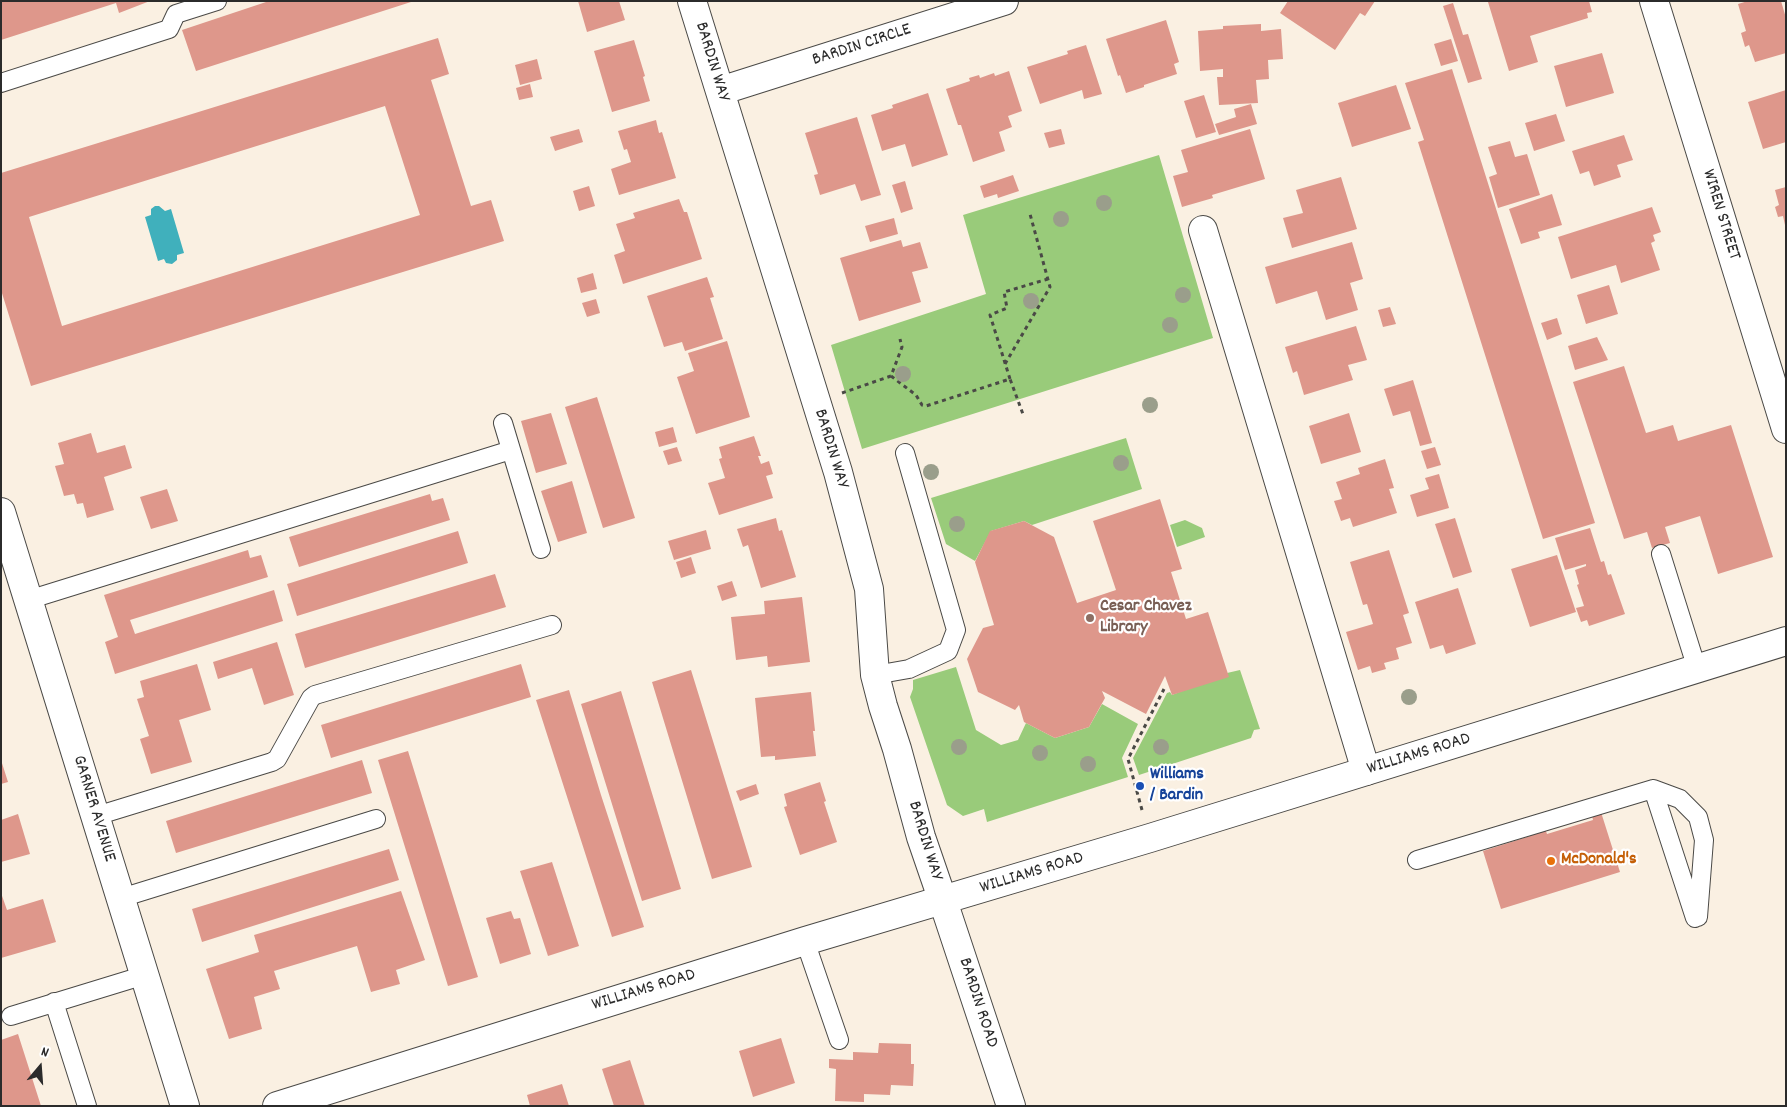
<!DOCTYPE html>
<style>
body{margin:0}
#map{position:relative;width:1787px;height:1107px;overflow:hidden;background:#faf0e2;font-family:Dekko,sans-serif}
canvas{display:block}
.frame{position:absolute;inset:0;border:2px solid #2b2b2b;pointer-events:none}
.north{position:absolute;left:15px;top:1042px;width:50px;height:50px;-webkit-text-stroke:4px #fff;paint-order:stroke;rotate:18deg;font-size:14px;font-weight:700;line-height:20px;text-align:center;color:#2b2b2b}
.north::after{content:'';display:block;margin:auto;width:18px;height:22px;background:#2b2b2b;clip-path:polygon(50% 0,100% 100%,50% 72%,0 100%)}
</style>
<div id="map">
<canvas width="1787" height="1107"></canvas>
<div class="frame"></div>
<div class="north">N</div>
</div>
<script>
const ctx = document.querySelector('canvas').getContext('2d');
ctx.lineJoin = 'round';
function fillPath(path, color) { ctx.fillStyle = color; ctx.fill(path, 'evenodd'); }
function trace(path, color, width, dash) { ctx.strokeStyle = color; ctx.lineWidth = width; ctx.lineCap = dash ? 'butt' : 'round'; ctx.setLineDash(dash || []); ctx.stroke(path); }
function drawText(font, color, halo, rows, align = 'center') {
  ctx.font = font + ' Dekko,sans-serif'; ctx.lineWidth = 4.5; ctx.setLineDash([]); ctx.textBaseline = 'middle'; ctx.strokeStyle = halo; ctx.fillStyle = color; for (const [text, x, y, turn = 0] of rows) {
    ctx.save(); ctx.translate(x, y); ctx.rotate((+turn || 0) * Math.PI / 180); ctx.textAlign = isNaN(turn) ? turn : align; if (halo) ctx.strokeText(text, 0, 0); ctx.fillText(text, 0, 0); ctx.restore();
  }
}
fillPath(new Path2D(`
 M1159,155L1213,338L862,449L831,345L986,294L963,215Z
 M1126,438L1142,489L1032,525L1024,521L991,531L975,561L946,544L931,498Z
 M1185,520L1202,528L1205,537L1177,547L1170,525Z
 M956,667L976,730L1001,745L1018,740L1026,723L1055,738L1089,727L1102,704L1138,724L1122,758L1128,777L987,822L984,809L963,816L947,805L910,697L913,689V680Z
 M1240,670L1260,729L1254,730L1251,738L1139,775L1133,758L1167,693L1170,692L1172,695L1227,673Z`), '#99cb7a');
fillPath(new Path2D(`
 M155,206H159L165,211L171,209L184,253L177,255V260L172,264L166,263L164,259L158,261L145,217L151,215V209Z`), '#40b0bc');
fillPath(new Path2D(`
 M1,1H150L119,13L116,3L1,40Z
 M269,1H411V2L196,71L182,30Z
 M578,1H619L625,20L587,32Z
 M1288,1H1375L1365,16L1360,13L1335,50L1280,13Z
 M1490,1H1589L1592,12L1587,13L1588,18L1530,36L1538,62L1509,71L1488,2Z
 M1748,1H1781L1786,18V53L1755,62L1749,45L1745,47L1741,33L1746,31L1738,4Z
 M1453,3L1463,35L1468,34L1482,79L1468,83L1443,6Z
 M1166,20L1179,62L1174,64L1177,74L1144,85V87L1126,93L1120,75L1118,76L1106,39Z
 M1261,24V31L1281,29L1283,59L1268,60L1269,79L1256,80L1258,103L1219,105L1217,77H1223V69L1200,71L1198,31L1223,29V26Z
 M438,38L449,74L431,80L471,206L491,200L504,241L31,386L1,290V173ZM385,106L420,215L62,326L29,217Z
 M1451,39L1458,61L1441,66L1434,44Z
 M634,40L645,76L643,77L650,101L612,112L594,51Z
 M1086,45L1102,94L1084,99L1082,90L1040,104L1027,67L1068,54L1067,51Z
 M1602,53L1614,93L1566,107L1554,66Z
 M537,59L542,79L520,85L515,65Z
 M1452,69L1595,523L1543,539L1418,142L1424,140L1405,83Z
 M1009,71L1022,111L1008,116L1012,127L999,132L1005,151L973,162L961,125H958L946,89L970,81L969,78L979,75L980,78L994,73L995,76Z
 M530,84L533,97L519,100L516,88Z
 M1396,85L1411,129L1352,147L1338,103Z
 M1786,90V142L1763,149L1748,102Z
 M928,93L948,155L912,167L905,144L882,151L871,115L893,108L892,105Z
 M1204,95L1216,132L1196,138L1184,101Z
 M1251,104L1257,124L1219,135L1215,124L1236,117L1234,109Z
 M1556,114L1565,141L1534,151L1525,123Z
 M857,117L881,195L861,201L855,184L820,195L814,175L818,174L805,133Z
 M656,120L659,133L662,132L676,178L619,195L611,169L631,162L627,149L624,150L618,131Z
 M579,129L583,142L555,151L550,137Z
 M1061,129L1065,144L1049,148L1044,133Z
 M1250,129L1265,179L1212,195L1213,198L1182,207L1173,176L1188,172L1181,150Z
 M1624,135L1633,160L1617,165L1621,177L1594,186L1589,171L1580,174L1572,151Z
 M1510,141L1515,157L1527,154L1540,195L1498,208L1489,177L1497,174L1488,147Z
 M1013,175L1019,191L998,198L997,194L984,198L980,186Z
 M1341,177L1357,229L1292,248L1283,218L1303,213L1296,190Z
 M905,181L913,209L901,213L892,185Z
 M589,186L595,206L579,211L573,191Z
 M1786,187V225H1785L1783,216L1778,217L1775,207L1779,205L1775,190Z
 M1552,194L1562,225L1538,232L1540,238L1521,244L1509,209Z
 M679,199L684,212H687L702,259L623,284L614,255L625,251L616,224L635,218L633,213Z
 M1652,207L1661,232L1653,235L1655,241L1651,243L1660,270L1621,283L1616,265L1571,279L1558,237Z
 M894,218L898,234L870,242L865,226Z
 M901,240L903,247L920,242L928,268L912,272L921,302L859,321L840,258Z
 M1352,242L1363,279L1350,283L1358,310L1326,320L1317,291L1276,304L1265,267Z
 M593,273L597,289L581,293L577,278Z
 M707,277L714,297L710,298L723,339L685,351L682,342L664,347L647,296Z
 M1609,285L1618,314L1586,324L1577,295Z
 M596,299L600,313L587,317L582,303Z
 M1390,307L1396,324L1383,327L1378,310Z
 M1557,318L1562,334L1547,340L1541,323Z
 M1356,326L1367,360L1348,365L1353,380L1304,395L1297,371L1293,373L1285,347Z
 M1597,337L1608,360L1575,370L1568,346Z
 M727,341L750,417L696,434L677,377L694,371L688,353Z
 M1624,366L1646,433L1673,425L1678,441L1731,425L1773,557L1718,574L1700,516L1665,527L1670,543L1652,548L1647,532L1624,539L1573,382Z
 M1413,380L1432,443L1420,446L1410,411L1393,416L1384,389Z
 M597,397L635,518L603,528L565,407Z
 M551,413L567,464L536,473L521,421Z
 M1349,413L1361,452L1321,464L1309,426Z
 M673,427L677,442L659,447L655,432Z
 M91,433L97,453L125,445L132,468L104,477L114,510L87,518L83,503L77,504L74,494L64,496L55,466L64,464L58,443Z
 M754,436L761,456H758L761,464L769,461L773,474L766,476L773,498L719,515L708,483L725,478L719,459L722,458L719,447Z
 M677,447L682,461L668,465L663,451Z
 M1435,447L1441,465L1427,469L1421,451Z
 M1385,459L1394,488L1389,489L1397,513L1353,527L1350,518L1341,521L1334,501L1342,499L1336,482L1360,474L1358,468Z
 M1439,474L1449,508L1417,517L1410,495L1429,489L1425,478Z
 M572,481L587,533L558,542L541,491Z
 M167,489L178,521L151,529L140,497Z
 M430,494L432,501L443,498L450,520L299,567L289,537Z
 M1160,499L1182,569L1171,572L1186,619L1208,612L1229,677L1172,695L1165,676L1146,714L1102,691L1105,698L1089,727L1055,738L1024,722L1019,705L1015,710L978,692L967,659L983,628L994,625L975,562L990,531L1024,521L1054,537L1077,603L1116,590L1093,521Z
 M776,518L779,531L782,530L796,577L761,588L748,545L743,547L737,529Z
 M1455,518L1472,572L1453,578L1435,524Z
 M1590,528L1601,562L1604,561L1608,575L1611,574L1625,614L1589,626L1587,620L1581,622L1576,608L1584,606L1577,585L1579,584L1575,570L1586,566V564L1565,570L1555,538Z
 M706,530L711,549L674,560L668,541Z
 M458,531L468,563L297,616L287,584Z
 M248,550L250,558L261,555L268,577L130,620L135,634L274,590L283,621L115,674L105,642L118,637L104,595Z
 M1389,550L1409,613L1403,615L1412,643L1396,648L1399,659L1384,663L1386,669L1372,673L1370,666L1358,670L1346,632L1373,624L1367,604L1363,605L1350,562Z
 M1557,555L1576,612L1530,627L1511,569Z
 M691,557L696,573L681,578L676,562Z
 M495,574L506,607L305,668L295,634Z
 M732,581L737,596L722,601L717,586Z
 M1458,588L1476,644L1446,654L1443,645L1430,649L1415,602Z
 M802,597L810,662L768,667L767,656L736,660L731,617L765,614L764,601Z
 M277,642L294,695L264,705L252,668L218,679L213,662Z
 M197,664L211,710L179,720L192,762L151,774L140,739L149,736L137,699L144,697L140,681Z
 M521,664L531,697L331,758L321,725Z
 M691,670L752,867L712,879L652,682Z
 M569,690L601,795L644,927L612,937L536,700Z
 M621,691L681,889L642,901L581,704Z
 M811,692L815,731H813L816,756L775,760V756L761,757L755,698Z
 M408,751L478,977L448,986L378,760Z
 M1,760L8,782L1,784Z
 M362,760L372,793L176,853L166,821Z
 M820,782L826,801L824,802L837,842L800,855L784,807L787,806L784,794Z
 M756,784L759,794L740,801L736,791Z
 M1600,809L1620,872L1501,909L1483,851L1530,836L1528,830L1544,826L1547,834L1593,820L1591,811Z
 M18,814L30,854L1,862V820Z
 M389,849L399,880L202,942L192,909Z
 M552,862L579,946L548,956L520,871Z
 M401,891L425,960L396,970L400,984L371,992L357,946L274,971L280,989L254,997L262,1029L229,1039L206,969L259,952L254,935Z
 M1,893L7,910L43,899L56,942L1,958Z
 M511,911L514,919L520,918L531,954L500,964L486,918Z
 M18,1034L41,1106H1V1040Z
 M781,1038L795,1083L753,1097L739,1051Z
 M879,1043L911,1044V1064H914L913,1086L891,1085L890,1095L864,1094V1102L835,1101L836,1069L829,1068V1059L853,1060V1052L878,1053Z
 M630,1060L645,1106H614L602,1069Z
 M562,1084L569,1106H530L527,1095Z`), '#de978b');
const lane = new Path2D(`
 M1,83L169,29L176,14L217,1
 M503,423L541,549
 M1661,554L1697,669
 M28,600L511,450
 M875,675L909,669L948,651L956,630L905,453
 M1653,789L1695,918
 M96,816L272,762L277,759L311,698L315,695L552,625
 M1417,860L1653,789L1680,799L1698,817L1704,840L1698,917
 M121,898L376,819
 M805,941L839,1040
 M54,1002L87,1106
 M11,1016L145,975`);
const street = new Path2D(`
 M692,1L838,472L869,589L875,675L883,706L897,749L921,837L943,901
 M1654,1L1786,429
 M720,91L1004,1
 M1203,230L1366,771`);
const secondary = new Path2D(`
 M1,512L185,1106
 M943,901L1011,1106
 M277,1106L805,941L1150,838L1786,641`);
trace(lane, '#4a4946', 20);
trace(street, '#4a4946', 30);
trace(secondary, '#4a4946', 30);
trace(new Path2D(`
 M1005,364L1050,287L1030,214
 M891,376L916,395L922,405L926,406L1010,379L1024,417
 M1010,379L990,315L1007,308L1004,292L1048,279
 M842,393L891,376L902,347L900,339
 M1142,810L1128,759L1164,689`), '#4a4946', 3, [4, 4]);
trace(lane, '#fff', 18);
trace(street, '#fff', 28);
trace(secondary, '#fff', 28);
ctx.fillStyle = '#9a9e8b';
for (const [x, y] of [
 [1104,203],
 [1061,219],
 [1183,295],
 [1031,301],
 [1170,325],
 [903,374],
 [1150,405],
 [1121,463],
 [931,472],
 [957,524],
 [1409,697],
 [959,747],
 [1161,747],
 [1040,753],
 [1088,764]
]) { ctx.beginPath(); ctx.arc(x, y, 8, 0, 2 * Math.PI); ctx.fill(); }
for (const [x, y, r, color] of [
 [1090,618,5,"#8d6e63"],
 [1140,786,5,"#1a4fb4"],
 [1551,861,5,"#e8710a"]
]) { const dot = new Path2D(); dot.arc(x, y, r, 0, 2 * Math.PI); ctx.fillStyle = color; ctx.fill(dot); trace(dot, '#fff', 2); }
drawText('18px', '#2b2b2b', '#fff', [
 ["BARDIN CIRCLE",862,46,-18],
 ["BARDIN WAY",711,62,73],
 ["WIREN STREET",1720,215,73],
 ["BARDIN WAY",830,449,73],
 ["WILLIAMS ROAD",1419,755,-17],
 ["GARNER AVENUE",93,809,73],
 ["BARDIN WAY",924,841,73],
 ["WILLIAMS ROAD",1032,874,-17],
 ["WILLIAMS ROAD",644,991,-17],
 ["BARDIN ROAD",977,1003,72]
]);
drawText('bold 18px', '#785e54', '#fff', [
 ["Cesar Chavez",1100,608],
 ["Library",1100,629]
], 'left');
drawText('bold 18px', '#164399', '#fff', [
 ["Williams",1150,776],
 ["/ Bardin",1150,797]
], 'left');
drawText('bold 18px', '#c56008', '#fff', [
 ["McDonald's",1561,861]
], 'left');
</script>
